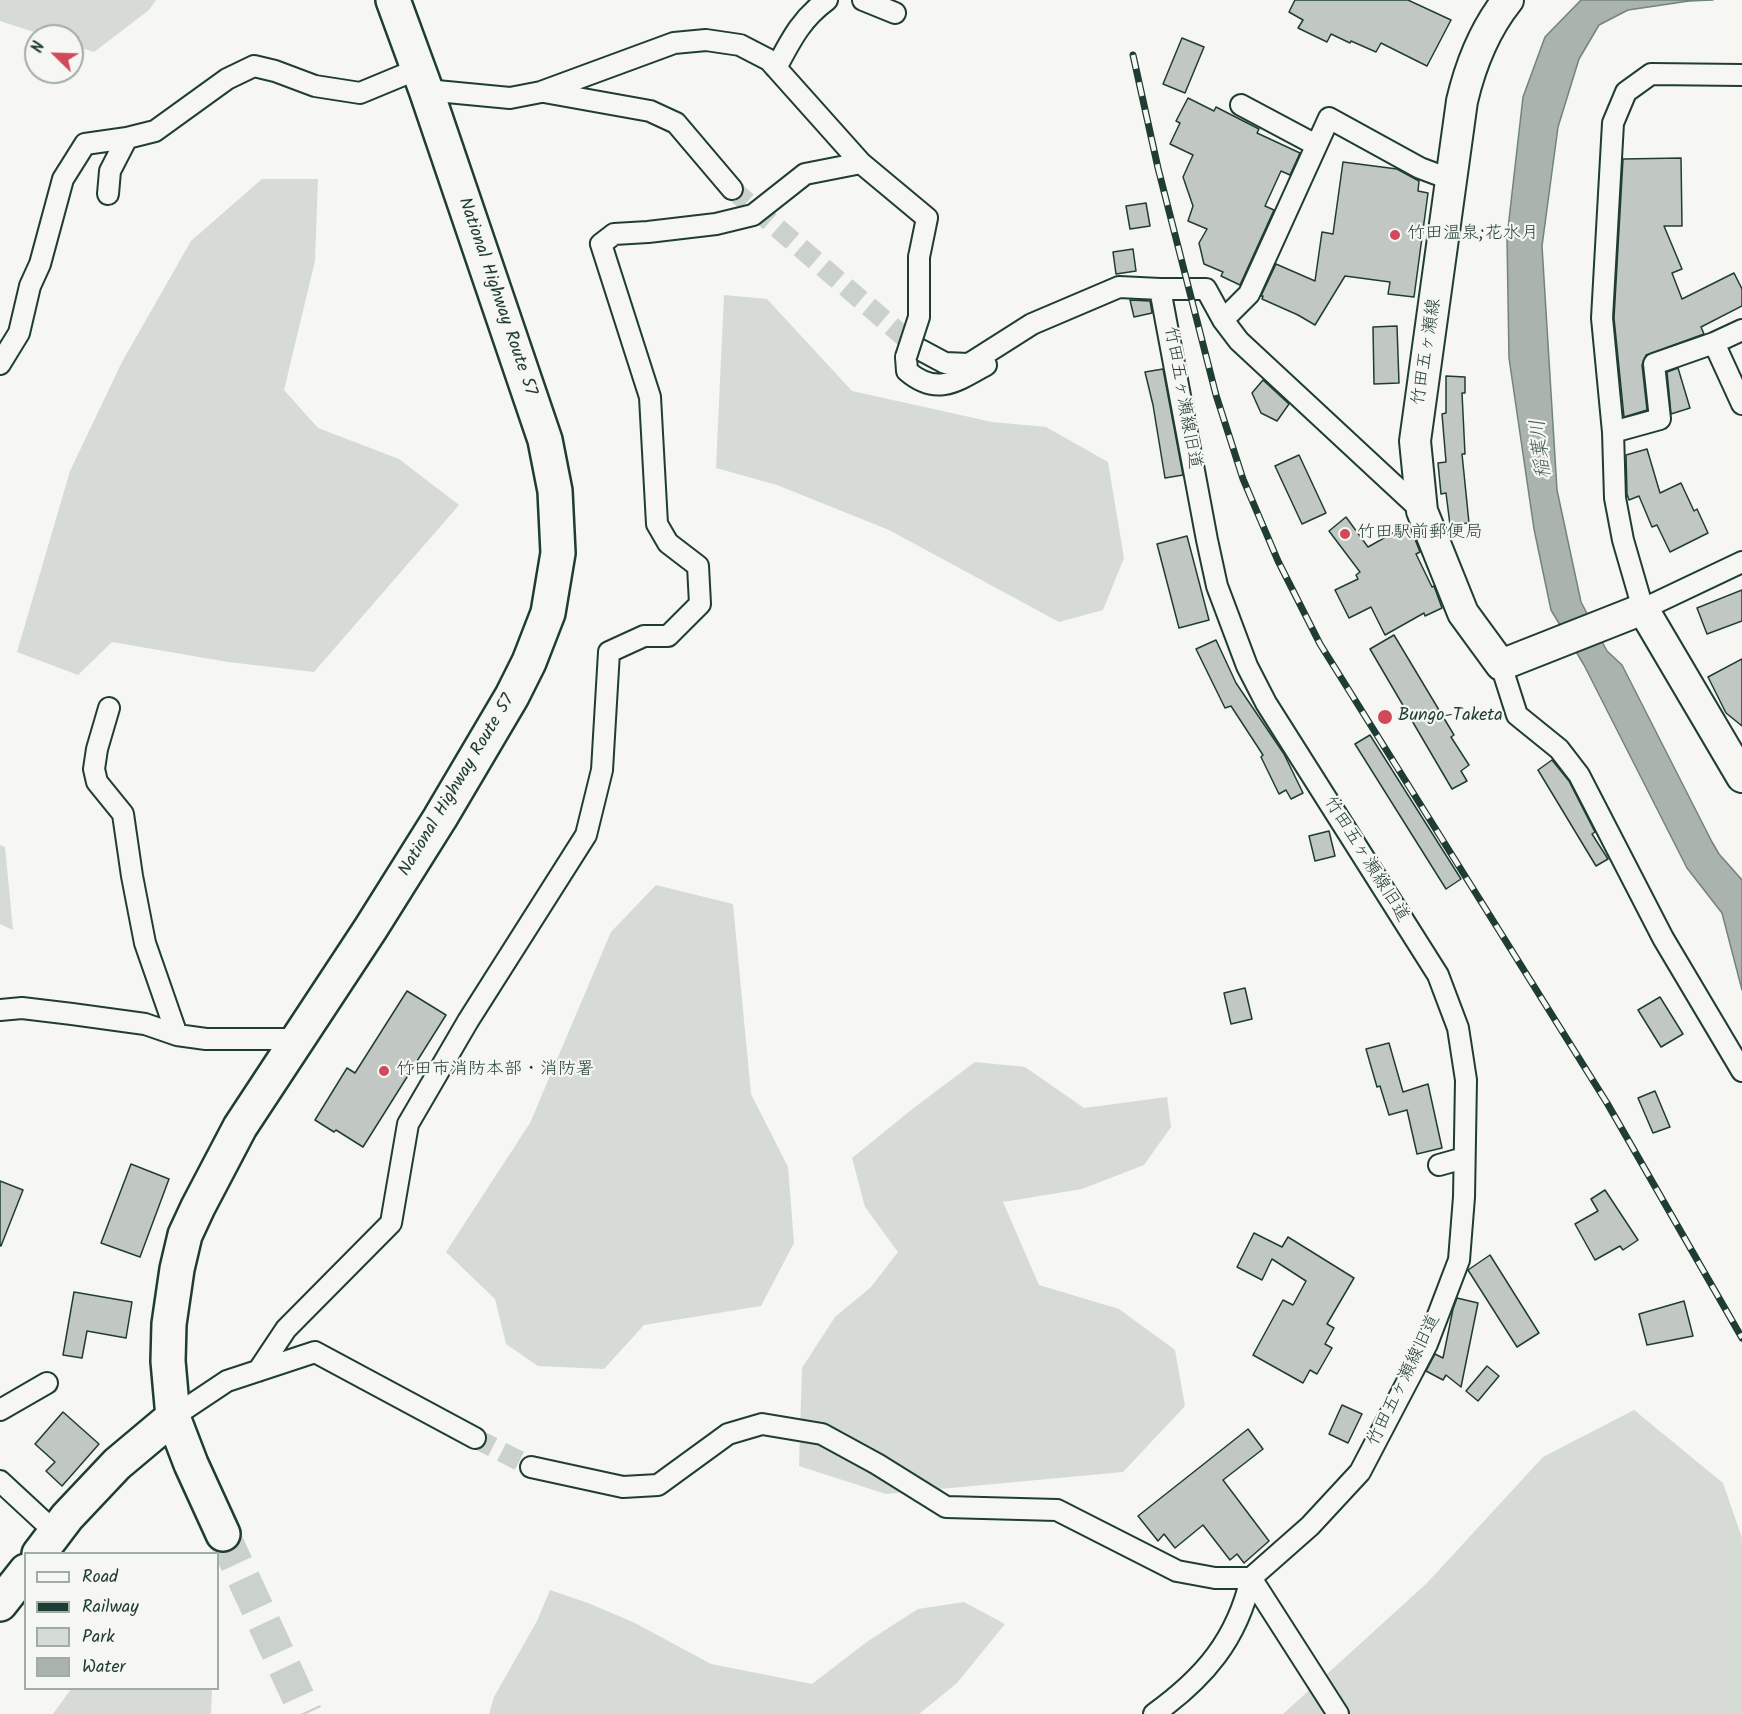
<!DOCTYPE html>
<meta charset="utf-8">
<style>
body{margin:0}
#map{position:relative;width:1742px;height:1714px;overflow:hidden;background:#f6f6f2;font-family:Kalam,sans-serif}
canvas{display:block}
.legend{position:absolute;left:24px;top:1552px;width:195px;height:138px;box-sizing:border-box;background:#f6f6f2;border:2px solid #a0aca6;margin:0;padding:8px 10px;list-style:none;font-size:18px;color:#1f3d34}
.legend li{display:flex;align-items:center;gap:12px;height:30px}
.legend b{width:30px;border:2px solid #a0aca6}
.north{position:absolute;left:24px;top:24px;width:60px;height:60px;box-sizing:border-box;background:#f6f6f2;border:2px solid #a0aca6;border-radius:50%;rotate:293deg;font-size:16px;font-weight:700;line-height:24px;text-align:center;color:#1f3d34}
.north::after{content:'';display:block;margin:auto;width:21px;height:27px;background:#d1495b;clip-path:polygon(50% 0,100% 100%,50% 72%,0 100%)}
</style>
<div id="map">
<canvas width="1742" height="1714"></canvas>
<ul class="legend">
<li><b style="height:8px;background:#f6f6f2"></b>Road</li>
<li><b style="height:8px;background:#1f3d34"></b>Railway</li>
<li><b style="height:16px;background:#d6dbd6"></b>Park</li>
<li><b style="height:16px;background:#aab3ae"></b>Water</li>
</ul>
<div class="north">N</div>
</div>
<script>
const ctx = document.querySelector('canvas').getContext('2d');
ctx.lineJoin = 'round';
function fillPath(path, color) { ctx.fillStyle = color; ctx.fill(path, 'evenodd'); }
function trace(path, color, width, dash) { ctx.strokeStyle = color; ctx.lineWidth = width; ctx.lineCap = dash ? 'butt' : 'round'; ctx.setLineDash(dash || []); ctx.stroke(path); }
function drawText(font, color, halo, rows, align = 'center') {
  ctx.font = font + ' Kalam,"Klee One",sans-serif'; ctx.lineWidth = 4.5; ctx.setLineDash([]); ctx.textBaseline = 'middle'; ctx.strokeStyle = halo; ctx.fillStyle = color; for (const [text, x, y, turn = 0] of rows) {
    ctx.save(); ctx.translate(x, y); ctx.rotate((+turn || 0) * Math.PI / 180); ctx.textAlign = isNaN(turn) ? turn : align; if (halo) ctx.strokeText(text, 0, 0); ctx.fillText(text, 0, 0); ctx.restore();
  }
}
fillPath(new Path2D(`
 M0,0H156L149,10L94,52L72,45V36H46L0,21Z
 M262,179H318L315,261L284,390L318,428L399,459L459,505L314,672L228,662L112,642L78,675L17,652L70,471L122,362L191,241Z
 M724,295L767,299L852,391L992,422L1046,427L1108,462L1124,558L1103,610L1059,622L889,530L777,485L716,468Z
 M0,845L5,847L13,930L0,924Z
 M656,885L733,904L751,1094L788,1167L794,1243L761,1306L644,1325L604,1369L538,1366L506,1344L495,1299L446,1252L530,1123L611,932Z
 M975,1062L1025,1067L1084,1108L1167,1097L1171,1127L1144,1165L1082,1189L1003,1202L1039,1285L1119,1309L1175,1350L1185,1406L1123,1472L886,1494L799,1466L802,1368L835,1317L871,1287L898,1252L865,1207L852,1158L915,1107Z
 M1634,1410L1723,1483L1742,1538V1714H1283L1427,1583L1543,1457Z
 M550,1590L588,1603L635,1623L711,1664L812,1684L868,1641L918,1609L964,1602L1005,1624L957,1683L919,1714H489L494,1697L537,1621Z
 M71,1689H212L211,1714H53Z`), '#d6dbd6');
const water = new Path2D(`
 M1581,0H1713L1689,1L1628,10L1599,25L1579,59L1558,127L1542,246L1557,490L1581,602L1607,651L1622,665L1712,842L1719,854L1742,880V990L1722,913L1687,868L1584,665L1551,610L1534,529L1509,358L1507,237L1523,97L1545,37Z`);
fillPath(water, '#aab3ae');
trace(water, '#72847d', 1.5);
const building = new Path2D(`
 M1295,0H1408L1451,20L1427,66L1381,43L1376,52L1351,41L1350,43L1331,34L1327,42L1298,28L1303,20L1289,12Z
 M1182,38L1204,47L1185,93L1163,84Z
 M1188,98L1214,111L1216,107L1259,129L1257,133L1300,153L1290,175L1281,171L1265,206L1274,210L1240,285L1221,276L1223,272L1204,264L1199,243L1207,229L1188,221L1193,206L1183,177L1193,155L1170,144L1180,123L1176,121Z
 M1681,158L1682,226H1664L1682,269L1672,273L1682,299L1734,273L1742,289V306L1701,327L1704,334L1646,355L1642,365L1647,410L1624,417L1614,318L1623,159Z
 M1343,162L1397,169L1419,181L1418,191L1428,193L1414,297L1388,294L1390,282L1345,276L1315,325L1298,315L1262,299L1263,296H1261L1276,264L1315,281L1322,232L1333,234Z
 M1146,203L1150,226L1130,229L1126,206Z
 M1133,249L1136,271L1116,274L1113,252Z
 M1130,300L1150,301L1152,313L1134,317Z
 M1397,326L1399,383L1374,384L1373,327Z
 M1678,368L1690,408L1671,414L1667,372Z
 M1163,369L1183,475L1165,478L1153,405L1145,372Z
 M1446,376L1465,377V393H1462L1465,454H1462L1469,523L1450,525L1446,493L1441,494L1438,463L1446,462L1442,414L1446,413Z
 M1263,380L1289,404L1277,421L1261,413L1252,393Z
 M1647,449L1660,493L1681,483L1694,511L1697,509L1708,533L1670,552L1657,525L1652,527L1639,496L1629,500L1627,494L1626,455Z
 M1299,455L1326,513L1302,524L1275,466Z
 M1346,517L1368,547L1409,524L1420,552L1416,554L1432,587L1434,586L1442,608L1425,616L1424,613L1385,635L1371,607L1349,618L1335,590L1358,579L1356,575L1360,572L1329,531Z
 M1187,536L1209,620L1179,628L1157,544Z
 M1742,590V621L1707,634L1697,608Z
 M1394,635L1454,735L1451,737L1469,765L1461,771L1467,781L1452,789L1370,649Z
 M1216,640L1236,683L1284,754L1303,793L1291,799L1286,790L1279,794L1261,757L1263,755L1231,706L1225,708L1196,649Z
 M1742,659V726L1726,713L1708,677Z
 M1370,735L1461,879L1446,889L1355,744Z
 M1552,760L1569,781L1595,832L1592,834L1608,859L1596,866L1538,770Z
 M1329,831L1335,856L1315,861L1309,836Z
 M1245,988L1252,1019L1231,1024L1224,993Z
 M407,991L446,1015L363,1147L336,1130L334,1132L315,1120L347,1068L355,1073Z
 M1660,997L1683,1034L1661,1047L1638,1010Z
 M1389,1043L1403,1092L1428,1084L1442,1148L1417,1154L1407,1110L1389,1115L1380,1086L1377,1087L1366,1049Z
 M1655,1091L1670,1127L1653,1133L1638,1098Z
 M131,1164L169,1179L140,1257L101,1243Z
 M0,1181L23,1190L1,1246H0Z
 M1605,1190L1638,1240L1623,1250L1620,1246L1595,1260L1575,1224L1598,1211L1591,1199Z
 M1254,1233L1282,1247L1288,1237L1354,1278L1327,1324L1334,1328L1325,1344L1332,1348L1317,1374L1310,1370L1303,1383L1253,1355L1283,1300L1293,1305L1306,1281L1272,1259L1262,1280L1237,1267Z
 M1490,1255L1539,1333L1517,1347L1468,1270Z
 M74,1292L132,1302L126,1338L87,1331L82,1358L63,1355Z
 M1457,1298L1478,1303L1461,1387L1446,1375L1443,1380L1426,1371L1435,1354L1443,1358L1453,1309Z
 M1684,1301L1693,1336L1647,1345L1639,1314Z
 M1487,1366L1499,1376L1478,1401L1466,1391Z
 M1342,1405L1362,1414L1348,1443L1329,1434Z
 M63,1412L99,1444L62,1486L46,1471L55,1462L35,1444Z
 M1248,1429L1263,1449L1223,1480L1269,1541L1244,1563L1237,1554L1230,1560L1203,1525L1175,1548L1164,1534L1158,1541L1138,1516Z`);
fillPath(building, '#c1c8c3');
trace(building, '#1f3d34', 1.5);
trace(new Path2D(`
 M732,189L917,348
 M475,1438L531,1467`), '#cbd1cc', 20, [20, 10]);
trace(new Path2D(`
 M223,1534L306,1714`), '#cbd1cc', 33, [33, 16]);
const street = new Path2D(`
 M863,0L895,13
 M776,68C791,40 801,19 827,0
 M1742,75L1651,74L1626,92L1613,123L1602,318L1613,432L1615,498L1623,540L1643,609L1742,562
 M426,90L510,98L541,92L674,43L706,40L740,45L769,60L861,163L927,218L919,257
 M544,92L650,111L676,123L732,189
 M1241,105L1316,145
 M108,194L110,171L127,138L155,131L227,79L254,66L275,71L315,86L360,93L418,69
 M1223,320L1249,294L1329,118L1420,168L1452,180
 M1714,343L1742,404
 M917,348L945,363L969,364L1032,324L1119,287L1160,289
 M906,357L907,371C936,396 956,382 986,365
 M0,364L19,333L30,286L40,264L63,179L85,144L127,138
 M1613,432L1660,419L1654,364L1714,343L1742,330
 M1501,665L1517,715L1559,749L1579,775L1663,938L1742,1071
 M109,708L97,749L94,769L97,782L123,814L132,876L145,943L177,1035
 M0,1010L22,1008L72,1014L145,1024L177,1035L206,1039H297
 M1439,1165L1464,1158
 M258,1371L286,1329L391,1223L408,1124L468,1021L586,835L602,770L609,652L644,636H668L700,604L698,566L668,543L657,524L650,397L601,244L614,234L648,232L716,224L753,215L805,174L861,163
 M0,1410L47,1383
 M173,1417L227,1381L315,1352L475,1438
 M531,1467L623,1487L658,1485L728,1434L762,1424L822,1434L877,1464L946,1507L1057,1510L1177,1571L1215,1578H1251
 M0,1481L55,1532
 M1251,1578L1310,1526L1360,1472L1427,1344L1459,1260L1464,1197L1466,1080L1458,1028L1438,975L1266,703L1247,666L1217,586L1207,540L1160,289H1206L1223,320L1239,341L1422,511
 M1251,1578L1338,1714
 M1154,1714C1204,1678 1237,1640 1251,1578`);
const primary = new Path2D(`
 M1508,0C1484,30 1471,63 1462,101L1415,441L1422,511L1463,613L1501,665L1643,609L1742,777`);
const highway = new Path2D(`
 M223,1534L191,1464L173,1417L168,1361L169,1324L177,1269L185,1235L198,1207L240,1127L371,928L440,818L512,696L529,662L548,613L558,553L555,491L545,440L426,90L393,0
 M39,1554L67,1517L117,1464L173,1417
 M0,1604L26,1571`);
trace(street, '#1f3d34', 24);
trace(primary, '#1f3d34', 34);
trace(highway, '#1f3d34', 38);
trace(street, '#f6f6f2', 20);
trace(primary, '#f6f6f2', 30);
trace(highway, '#f6f6f2', 33);
const rail = new Path2D(`
 M1133,55L1158,168L1216,395L1243,479L1278,561L1320,644L1607,1103L1742,1338`);
trace(rail, '#1f3d34', 7);
trace(rail, '#f6f6f2', 4.5, [14]);
const streetBridge = new Path2D(`
 M906,357L919,317V257`);
trace(streetBridge, '#1f3d34', 24, []);
trace(streetBridge, '#f6f6f2', 20);
for (const [x, y, r, color] of [
 [1395,235,6,"#d1495b"],
 [1345,534,6,"#d1495b"],
 [1385,717,8,"#d1495b"],
 [384,1071,6,"#d1495b"]
]) { const dot = new Path2D(); dot.arc(x, y, r, 0, 2 * Math.PI); ctx.fillStyle = color; ctx.fill(dot); trace(dot, '#f6f6f2', 2); }
drawText('18px', '#1f3d34', '#f6f6f2', [
 ["竹田温泉;花水月",1407,235],
 ["竹田駅前郵便局",1357,534],
 ["Bungo-Taketa",1398,717],
 ["竹田市消防本部・消防署",396,1071]
], 'left');
drawText('18px', '#1f3d34', '#f6f6f2', [
 ["National Highway Route 57",496,297,71],
 ["竹田五ヶ瀬線",1428,352,-81],
 ["竹田五ヶ瀬線旧道",1181,398,80],
 ["National Highway Route 57",458,786,-59],
 ["竹田五ヶ瀬線旧道",1365,860,58],
 ["竹田五ヶ瀬線旧道",1405,1381,-64]
]);
drawText('italic 20px', '#425a52', '#f6f6f2', [
 ["稲葉川",1543,449,-96]
]);
</script>
